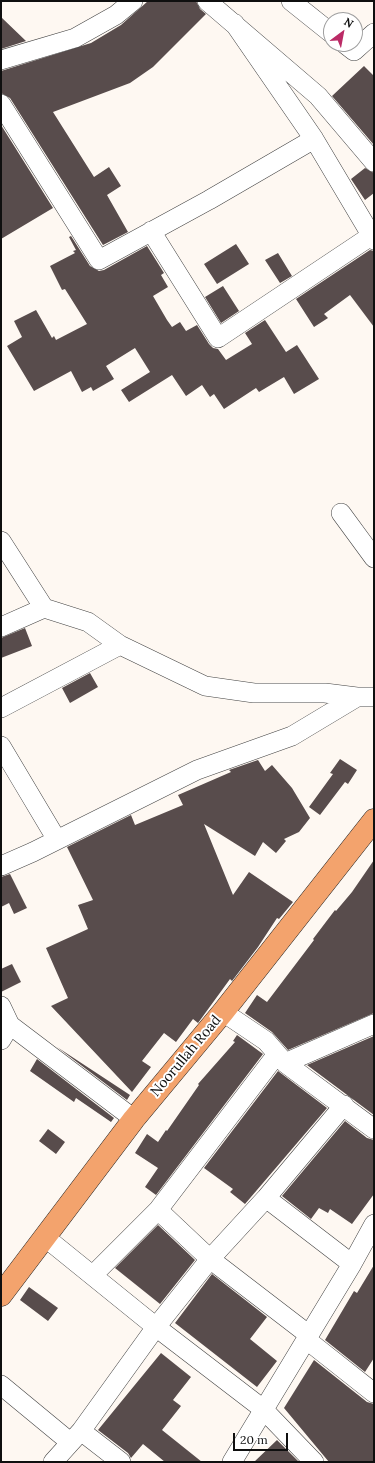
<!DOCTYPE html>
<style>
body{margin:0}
#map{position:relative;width:375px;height:1463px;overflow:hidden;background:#fef8f2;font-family:Lora,serif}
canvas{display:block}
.frame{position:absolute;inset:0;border:2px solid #0f0f0f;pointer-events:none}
.north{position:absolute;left:323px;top:12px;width:40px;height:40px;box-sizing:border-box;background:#fff;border:1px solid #9f9f9f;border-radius:50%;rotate:32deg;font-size:11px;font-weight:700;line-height:16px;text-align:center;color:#0f0f0f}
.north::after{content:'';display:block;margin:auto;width:14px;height:18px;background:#bb2b66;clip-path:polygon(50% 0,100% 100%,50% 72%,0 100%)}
.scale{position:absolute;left:233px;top:1433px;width:55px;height:18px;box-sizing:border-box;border:2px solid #0f0f0f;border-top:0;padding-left:5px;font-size:12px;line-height:14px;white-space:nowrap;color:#0f0f0f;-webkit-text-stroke:3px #fff;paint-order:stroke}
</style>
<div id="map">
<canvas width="375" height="1463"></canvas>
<div class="frame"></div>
<div class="north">N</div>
<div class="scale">20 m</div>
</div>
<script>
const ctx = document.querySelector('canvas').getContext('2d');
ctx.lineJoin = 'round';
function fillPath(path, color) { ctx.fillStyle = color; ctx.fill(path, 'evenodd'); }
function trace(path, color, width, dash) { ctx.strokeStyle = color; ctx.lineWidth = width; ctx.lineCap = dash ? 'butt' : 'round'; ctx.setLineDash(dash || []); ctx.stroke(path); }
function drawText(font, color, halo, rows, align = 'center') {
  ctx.font = font + ' Lora,serif'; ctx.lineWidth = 4; ctx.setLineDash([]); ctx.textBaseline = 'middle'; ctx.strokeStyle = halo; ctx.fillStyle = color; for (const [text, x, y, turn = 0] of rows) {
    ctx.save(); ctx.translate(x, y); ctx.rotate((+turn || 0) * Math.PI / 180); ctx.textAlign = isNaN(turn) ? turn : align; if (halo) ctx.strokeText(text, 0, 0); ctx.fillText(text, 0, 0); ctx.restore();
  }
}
fillPath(new Path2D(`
 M148,1H196L200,9L206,14L153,67L130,83L53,112L94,177L109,167L121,186L107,195L128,232L103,245L10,98L1,93V71L91,43L121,25Z
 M1,17L26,41L1,49Z
 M364,66L374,76V145L332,96Z
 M1,125L53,208L1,239Z
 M365,168L374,173V193L365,200L351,179Z
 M71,236L90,266L99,271L104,270L147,246L164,273L161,275L168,287L153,296L167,320L172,327L180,322L186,331L197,325L209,344L213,348L218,349L226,360L252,344L245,333L265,320L286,352L297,345L319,379L294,394L284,377L259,392L256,388L224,409L214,394L210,397L202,385L186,396L172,375L129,402L121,390L150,372L135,348L106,366L114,379L93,391L91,387L82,392L71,371L34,391L7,346L22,337L14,321L36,310L52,338L54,336L56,340L87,324L65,289L62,290L50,266L75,253L73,251L76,250L69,237Z
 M236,244L249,264L217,284L204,264Z
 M370,250L374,251V327L350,295L324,314L328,318L314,327L296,299Z
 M278,253L292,276L280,283L265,260Z
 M223,286L239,311L221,323L205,297Z
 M25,628L32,646L1,658V638Z
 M90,673L98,687L70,703L62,688Z
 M340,759L357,770L348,784L345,782L320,815L309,807L333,774L330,773Z
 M258,760L265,771L272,765L292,788L310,818L299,832L284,839L286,841L276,853L263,842L255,856L204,824L233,895L249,872L293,902L279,919L277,918L258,947L232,981L230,979L198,1023L193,1019L176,1042L164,1033L142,1061L151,1067L132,1092L51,1006L68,998L46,948L88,929L78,905L93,900L67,847L131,815L135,825L183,805L178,795L231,772L229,770Z
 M374,860V1013L288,1050L272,1032L245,1013L257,995L267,1002L314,940L313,939L335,910L336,911L352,892Z
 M10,874L27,908L14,914L9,903L1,907V877Z
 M12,964L21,982L1,992V969Z
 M237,1035L263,1054L156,1195L145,1187L158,1168L135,1153L147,1134L158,1142L166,1130L167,1131L199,1085L198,1084L235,1042L233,1041Z
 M374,1036V1115L307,1065Z
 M57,1047L130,1095L127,1100Z
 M37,1059L114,1118L111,1122L76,1098L74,1102L30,1071Z
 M278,1071L327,1108L245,1204L230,1192L233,1189L204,1168Z
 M345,1121L367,1138L374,1140V1194L352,1224L330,1209L328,1213L319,1208L311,1219L282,1196Z
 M48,1129L65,1142L56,1154L39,1141Z
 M158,1225L195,1260L160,1304L115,1268Z
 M374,1265V1358L365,1372L325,1340L354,1291L357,1293Z
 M212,1274L267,1317L250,1339L277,1361L257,1387L175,1323Z
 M29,1287L58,1308L48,1321L20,1300Z
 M161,1353L191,1377L173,1400L181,1406L162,1430L202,1462H165L143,1444L131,1458L128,1453L98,1430Z
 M314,1360L367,1402L374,1404V1462H329L284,1408Z
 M277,1440L299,1462H254Z`), '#584c4c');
const minor = new Path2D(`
 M207,1L318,96L374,162
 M291,1L331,33
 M234,23L314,139L374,240
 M345,44L354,51L374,33
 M1,60L75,38L116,15L133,1
 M1,104L99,260L209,200L314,139
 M151,231L218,338L371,236
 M341,513L374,558
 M1,541L44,608L88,622L120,645L205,686L254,693H325L357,697H374
 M1,627L44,608
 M1,708L120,645
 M1,746L57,840
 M1,866L33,852L197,770L292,736L357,697
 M1,1006L10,1025L134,1119
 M223,1012L266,1041L285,1063L374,1129
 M1,1028L10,1025L1,1040
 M285,1063L374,1024
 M266,1198L352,1264
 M158,1210L210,1259L309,1335
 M46,1238L156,1327L263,1409L314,1462
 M93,1275L158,1210L277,1054
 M307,1340L374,1393
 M1,1385L70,1442
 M81,1431L121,1462
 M53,1462L81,1431L156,1327L210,1259L266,1198L344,1105
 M232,1462L352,1264L374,1224`);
const major = new Path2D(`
 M1,1295L134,1119L223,1012L374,820`);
trace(minor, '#424242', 20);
trace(major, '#202020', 23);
trace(minor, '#fff', 19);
trace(major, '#f3a36d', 22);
drawText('14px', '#0f0f0f', '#fff', [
 ["Noorullah Road",186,1056,-50]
]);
</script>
